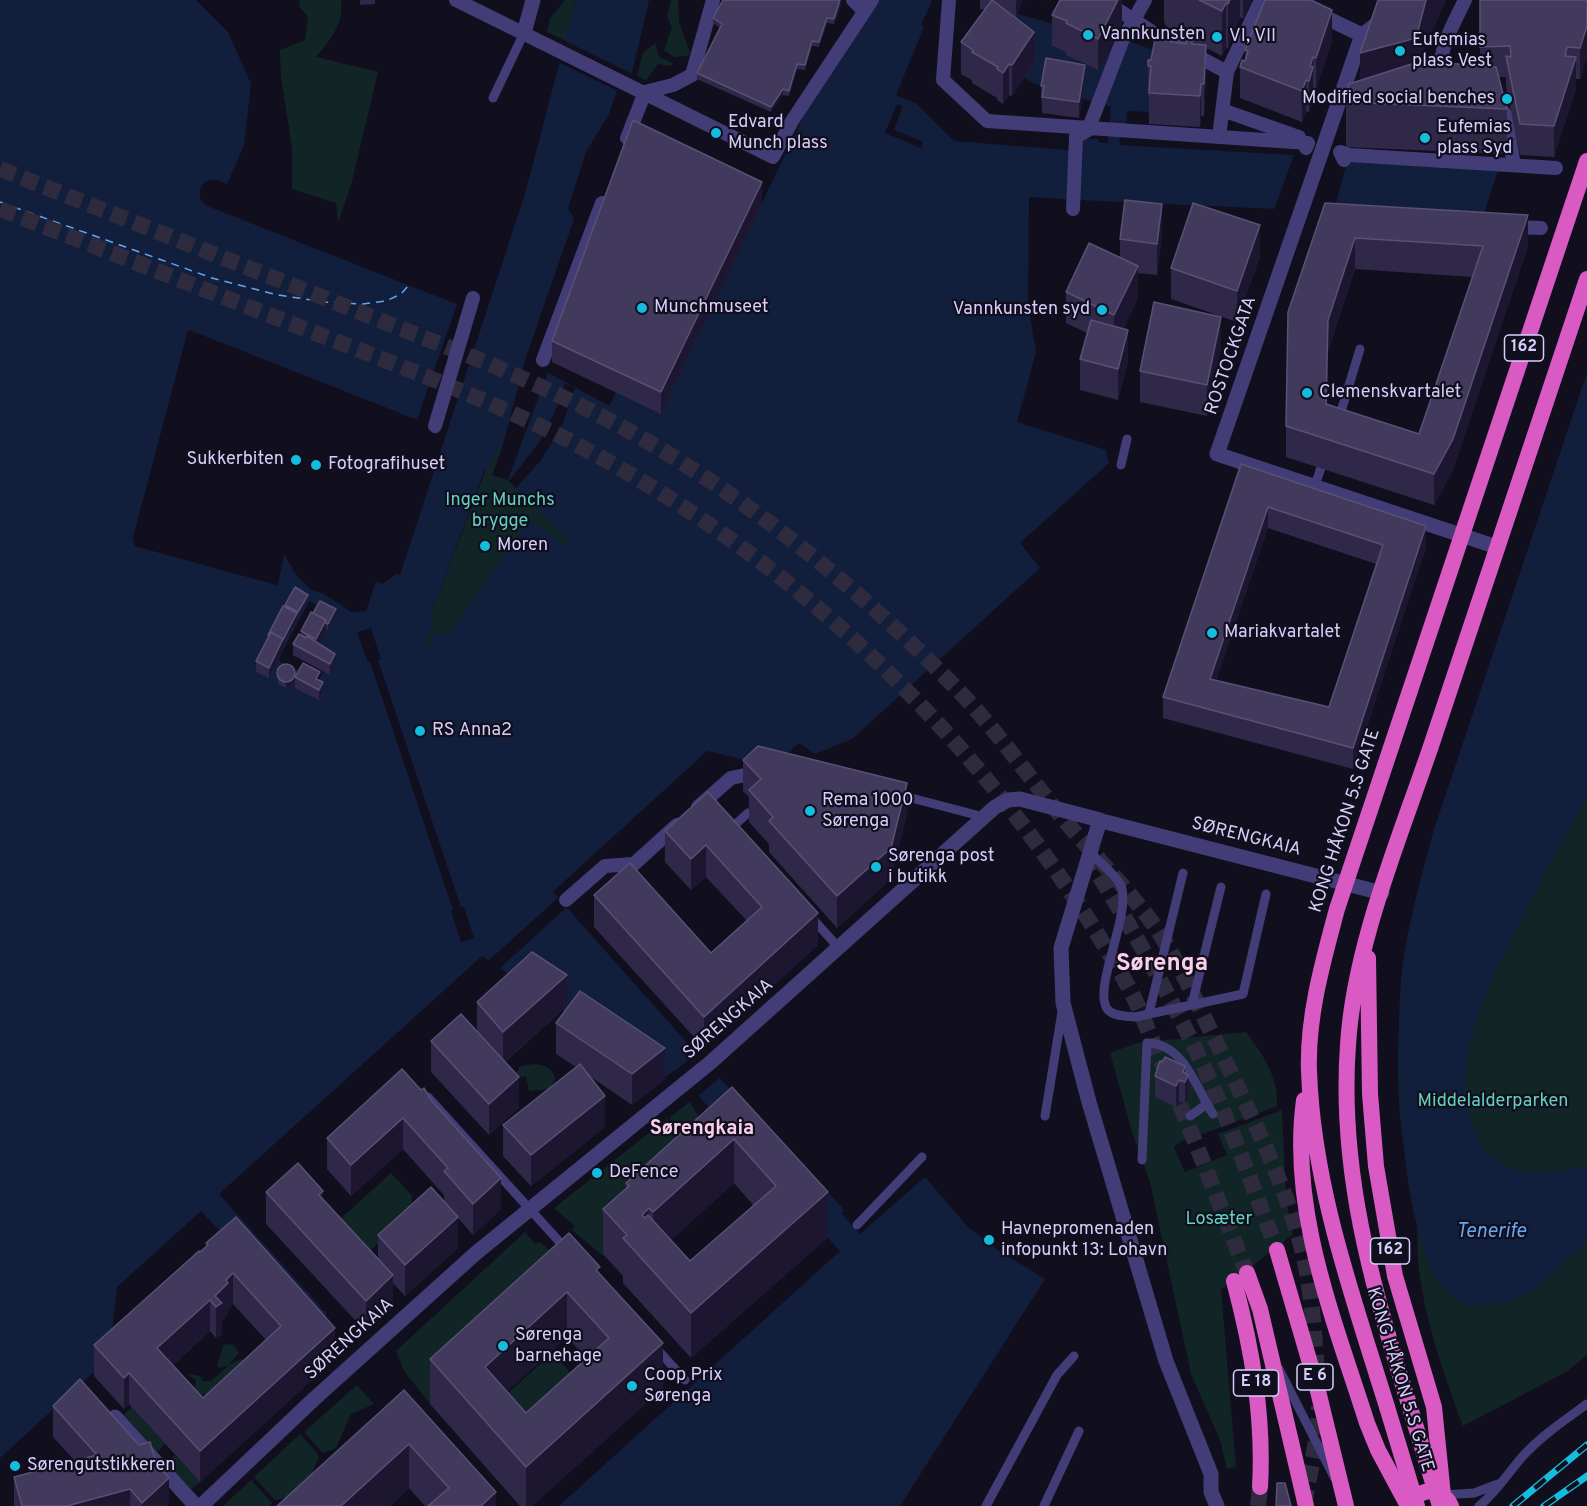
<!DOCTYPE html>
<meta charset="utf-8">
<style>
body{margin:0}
canvas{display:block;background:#110e1d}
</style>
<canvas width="1587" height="1506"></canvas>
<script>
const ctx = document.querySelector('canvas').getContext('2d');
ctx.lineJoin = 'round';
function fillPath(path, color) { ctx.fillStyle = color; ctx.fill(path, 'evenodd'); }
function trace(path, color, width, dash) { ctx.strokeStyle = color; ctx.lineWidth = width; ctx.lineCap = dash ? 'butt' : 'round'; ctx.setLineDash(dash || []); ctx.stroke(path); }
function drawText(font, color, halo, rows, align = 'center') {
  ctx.font = font + ' Overpass,sans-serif'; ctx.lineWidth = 4.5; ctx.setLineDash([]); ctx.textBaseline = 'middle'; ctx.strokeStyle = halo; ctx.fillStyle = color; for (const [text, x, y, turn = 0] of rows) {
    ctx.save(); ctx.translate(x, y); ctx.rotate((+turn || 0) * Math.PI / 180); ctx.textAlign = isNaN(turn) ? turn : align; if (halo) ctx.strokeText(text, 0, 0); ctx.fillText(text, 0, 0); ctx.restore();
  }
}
fillPath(new Path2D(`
 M300,0H341C344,25 330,40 316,57L378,72L351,185L338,223L336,203L292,189V147L281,77L280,50L305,40L308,17L299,6Z
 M565,0H576L566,41L547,32L550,19Z
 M671,0H678L679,22L690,53L688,56L674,57L664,50L672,27L667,17Z
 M655,43L659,57L673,63L671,66L658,64L646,80L637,76L643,53Z
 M1587,373V1355L1566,1372L1463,1426C1444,1374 1423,1316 1418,1260C1417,1247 1418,1233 1417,1219C1414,1191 1405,1163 1402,1134C1390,1030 1406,930 1434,830Z
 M502,448L508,480L571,541L567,546L529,520L448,637L429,647L424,646L433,622L430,617L486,469L490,468L497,449Z
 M1246,1032C1262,1053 1279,1078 1277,1106L1178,1143L1174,1148L1185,1172L1227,1155L1218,1134L1282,1110L1286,1198L1293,1234L1221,1290L1236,1467L1227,1469L1220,1440L1191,1374L1150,1182L1133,1135L1110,1053L1137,1043Z
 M533,1064C544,1065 554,1068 555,1080L549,1089L529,1091L526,1076L515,1078L519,1067Z
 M690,1102L707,1130L680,1146L670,1117Z
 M668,1118L679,1148L692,1143L700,1160L627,1227L629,1230L602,1255L572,1230L575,1226L554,1208Z
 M391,1173L412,1196L411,1212L369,1252L337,1222Z
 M525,1232L535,1244L539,1242L578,1271L430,1404L404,1371L396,1351Z
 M224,1344L234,1345L239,1353L229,1364L242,1359L248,1362L208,1395L199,1394L192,1389L196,1385V1380L187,1374L200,1376L203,1381H211L229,1365L220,1368L217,1365Z
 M552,1353L593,1397L548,1438L507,1394Z
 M357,1385L374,1404L351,1414L336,1448L323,1453L304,1432Z
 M132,1407L165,1444L157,1452L123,1415Z
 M300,1434L319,1456L309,1482L285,1498L275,1500L254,1477Z
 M175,1455L200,1482L191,1489L166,1463Z
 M251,1480L272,1503L269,1506H223Z`), '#112526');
fillPath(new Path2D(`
 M0,0H196L228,32L251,84L244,145L227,184L217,180L206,181L199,195L205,205L457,304L417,420L188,330L133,538L135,546L277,585L284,553L296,575L311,590L324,594L351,612L366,611L376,582L382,584L396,574L400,575L525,194L576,0H649L632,73L617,90L609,114L586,152L568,208L574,219L525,360L609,406L616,392L661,413L810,103L877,0H943L935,86L982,134L1080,142L1081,138L1098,139L1099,143H1108L1111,107C1090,99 1038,89 1025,78C1012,67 1002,46 992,31L1022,1L1068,14L1052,46L1058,49L1059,47L1084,65L1085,63L1098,70L1117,37L1153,50L1156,70L1150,112L1127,111L1126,125L1121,126L1120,138L1298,145L1347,162L1498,170L1482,219C1331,210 1180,206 1029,197L1028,303L1036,352L1017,422L1106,450L1109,463L1020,543L1040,568L852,739L815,754L799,743C771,768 771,771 734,765L632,857L606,856L574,882L569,877L553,892L696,1053L838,1203L844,1210L841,1213L860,1234L925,1177L968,1227L998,1250L1045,1279L900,1506H559L840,1251L675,1070L664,1078L482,956L219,1194L327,1314L311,1328L201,1211L117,1287L109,1358L0,1458ZM497,449H502L492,475L509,481L570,542L567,546L529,520L448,637L434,632L429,647L424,646L433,622L430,617L485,469L490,468Z
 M1587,373V798C1565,832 1547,869 1528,906C1505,950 1481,996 1470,1044C1459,1090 1465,1158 1519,1171C1539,1176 1567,1170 1587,1166V1242C1568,1257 1552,1276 1533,1290C1521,1299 1487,1307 1472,1305C1394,1294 1395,1031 1402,971C1408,923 1421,877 1434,830Z`), '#111f3d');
fillPath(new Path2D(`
 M932,0H943L935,86L982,134L1081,142L1080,151L954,141L917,104L896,95L924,27L921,25Z
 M1022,1L1068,14L1062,26L1018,14Z
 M563,40L634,75L620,92L556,61Z
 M897,104L903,106L894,130L923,142L921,148L885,133Z
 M1120,138L1298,145L1347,162L1334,211L1274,210L1294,155L1119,145Z
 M210,180L229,185L213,182L206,185L202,195L207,202L458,301L457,304L205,205L200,198V190L203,183Z
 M189,330L420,421L416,422L191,334L136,538L138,544L275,581L281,552L285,550L278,585L135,546L133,538Z
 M529,359L549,369L508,480L492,475L502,448L525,361Z
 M565,383L575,388L562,426L541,460L516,488L509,481L540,441L557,407Z
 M309,601L320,607L293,655L324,671L318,681L278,660Z
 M371,628L381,659L378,660L461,907H464L474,938L461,942L451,911L453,910L370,662H368L357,632Z
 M707,751L767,765L763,769L734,765L632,857L606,856L574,882L569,877Z
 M559,897L568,906L498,970L487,962Z
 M699,1051L722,1076L697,1097L675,1074H671Z`), '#110e1d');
trace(new Path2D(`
 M0,202L212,278L278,295L325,302L363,304L386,301L401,294L409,285`), '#66a6f0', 1.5, [8, 6]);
trace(new Path2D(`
 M1413,30L1446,42`), '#2f2b3e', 14, [14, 7]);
trace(new Path2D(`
 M0,169L485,362C552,391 619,422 681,462C781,525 875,604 957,689C997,730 1029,778 1066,822C1094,855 1125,886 1151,921C1179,960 1198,1006 1219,1048C1250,1113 1282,1176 1301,1245C1312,1287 1314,1331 1317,1375
 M0,209C102,249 203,289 305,329C385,360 466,391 544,428C790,548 995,748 1128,986C1140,1008 1149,1033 1159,1057C1191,1128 1218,1201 1247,1273
 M1087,856C1122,912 1156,970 1186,1030C1222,1101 1249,1176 1277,1250
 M1304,1505L1318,1431L1319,1406
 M1258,1506L1260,1487`), '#2f2b3e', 16, [16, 8]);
trace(new Path2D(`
 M493,98L524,33
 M1339,418L1360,349
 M1121,465L1127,439
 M1314,488L1324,459
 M896,794L984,817
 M733,831L730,829L748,813L755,816
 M1092,849L1093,855C1101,864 1117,876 1121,886C1132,915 1091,990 1108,1010C1115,1017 1127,1016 1135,1017L1243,994L1266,894
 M811,917L839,948
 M1192,1004L1221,887
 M1149,1013L1183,873
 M428,1097L566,1249
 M1045,1116L1062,1012
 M1190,1116L1207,1104
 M1142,1160L1147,1043C1184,1043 1196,1088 1213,1114
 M857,1225L922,1157
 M656,1348L685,1380
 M1279,1369L1334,1477
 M1443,1495L1474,1493L1498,1484
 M986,1506L1057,1375L1074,1356
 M1044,1506L1079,1431
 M1479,1506C1495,1494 1509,1472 1522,1457C1541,1436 1565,1420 1587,1404`), '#433d77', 9);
trace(new Path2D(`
 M456,0L773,157L792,121L872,0
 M853,0L864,11
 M949,0L943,80L987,121L1308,143L1306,148
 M1103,0L1157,35L1227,72L1229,67
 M1442,80C1436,52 1453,25 1465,0
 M645,92L673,85L692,75L713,0
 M1501,110L1505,114L1514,165
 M1225,111L1299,137
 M1219,137L1227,72L1261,0
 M627,138L645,92
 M1344,160L1340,152L1349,155L1556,168
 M1073,209L1076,137L1088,130L1123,39L1145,0
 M1512,227L1541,228
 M543,360L602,203
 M435,426L473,298
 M698,807L731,778L760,772
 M566,900L605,866L634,864L677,825`), '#433d77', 14);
trace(new Path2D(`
 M1289,0L1362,35
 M1390,0L1381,21L1362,35L1217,454L1497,547
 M524,33L533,0
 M115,1417L196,1506`), '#433d77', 15);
trace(new Path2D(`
 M1098,820L1382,893
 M1100,820L1061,948L1063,1003L1089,1102L1166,1361L1211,1474V1492L1217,1506
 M201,1506L314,1399L476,1253L711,1062L995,807L1008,800L1020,799L1100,820`), '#433d77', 15);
trace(new Path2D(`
 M1368,958L1370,1094L1376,1166L1395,1276L1434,1407L1443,1495
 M1304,1100C1289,1211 1334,1319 1367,1423L1378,1450L1408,1506
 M1277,1250L1317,1387L1346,1506
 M1247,1273L1260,1309L1306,1506
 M1234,1281C1252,1349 1264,1416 1260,1487
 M1408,1401C1371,1284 1339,1168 1348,1045C1354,946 1399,840 1431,746C1483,590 1535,434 1587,279
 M1387,1407C1353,1297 1313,1187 1309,1071C1307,1017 1323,961 1337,909L1587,161
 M1410,1506C1419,1486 1442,1487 1451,1506`), '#d95ac2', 16);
const rail = new Path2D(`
 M1513,1506L1587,1445
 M1544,1506L1587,1476`);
trace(rail, '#16bcde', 7);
trace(rail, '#110e1d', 4.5, [14]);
trace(new Path2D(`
 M1408,1401L1440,1506
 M1387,1407L1417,1506`), '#d95ac2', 16);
fillPath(new Path2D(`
 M360,0H375V4L360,5Z
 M980,0H1022L1016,18L1034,63L1012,96L1009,95L1003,104L997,100V98L972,83V80L961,74V42L985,10L980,9Z
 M1122,0V24L1098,70L1066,55V52L1052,46V15Z
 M1164,0H1251V2L1243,19L1240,17L1228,49L1226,47L1222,56L1206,48V76L1204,116H1201L1200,127L1149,124V97H1148V60H1151L1192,41L1166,26L1164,22Z
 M1378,0H1446L1426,44L1421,61L1480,65V0H1587V57L1580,79H1576V88L1554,157L1520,155L1506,87V77H1499L1507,109V154L1346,147V102L1360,80Z
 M841,5L834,24L827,23L819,47L812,46L805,70L797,69L789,96L783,95L771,112L697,79V73L720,28L713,23V18Z
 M1332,41L1316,89L1313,88V98L1309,112L1306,111L1302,122L1240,98V67L1245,61V50Z
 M1085,81L1079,118L1042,113L1041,86Z
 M762,203L661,414L552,362V341Z
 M1325,203L1528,246L1453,470L1434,505L1286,457V426ZM1355,269L1472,277L1419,434L1327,404L1328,351Z
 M1162,235L1157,275L1138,273V298L1123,329L1128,361L1118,400L1080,390V359L1087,333L1066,323V292L1120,258V239Z
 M1260,256L1237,322L1171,299V268Z
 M1221,348L1207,416L1140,402V371Z
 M1241,464L1426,547L1353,769L1163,718V697ZM1268,528L1376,564L1329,707L1216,680Z
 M308,600L298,617H297V619L283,645V650L269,678L256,672V661L268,638V635L285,608V605Z
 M313,613L336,615L328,630L326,629V631L319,643L335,664L330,675L293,655V644L301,635V631Z
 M278,670L295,681L291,686L286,688L278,684Z
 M295,677L320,681L323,693L319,700L295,688Z
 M743,760L907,814L891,879L837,928L769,852V844L749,822V797L743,791Z
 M708,792L818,945L704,1048L594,927V895L711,953L747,921L706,877L691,890L665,862V831Z
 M477,1002L567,1006L505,1062L519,1108L489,1135L431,1072V1041L477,1032Z
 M556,1023L665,1079L632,1105L591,1077L605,1127L531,1186L503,1156V1125L576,1067L556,1054Z
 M1185,1073L1188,1096L1185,1104L1179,1101L1176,1107L1155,1097V1076Z
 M732,1087L828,1237L691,1358L623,1283V1276L603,1254V1209L626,1189V1183ZM734,1183L754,1206L690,1261L671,1240Z
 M431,1100L501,1209L473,1235L458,1218V1248L405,1296L393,1283V1306L366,1332L266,1224V1192L323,1200L378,1258V1235L444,1201V1195L403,1149L351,1196L327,1169V1138Z
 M206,1243L335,1359L200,1482L129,1404L124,1409L94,1376V1345L206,1247ZM233,1304L266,1340L203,1398L173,1365L210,1331L216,1338L222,1334V1321L228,1314V1309Z
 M600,1274L663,1388L532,1506H520L430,1404V1359ZM567,1337L586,1358L526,1413L507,1391Z
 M404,1390L496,1506H425L409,1488L390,1506H277Z
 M53,1406L156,1463L169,1506H14V1477L75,1461L53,1437Z`), '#302849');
fillPath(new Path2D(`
 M841,0V5L834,24V19Z
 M1016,0H1022L1016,19Z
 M1118,0H1122V24L1098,70V39Z
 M1230,0H1240V17L1228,49V4Z
 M1243,0H1251V2L1243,19Z
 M1426,0H1446L1426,44L1416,82L1360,97V53Z
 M1226,3V47L1222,56V11Z
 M1332,10V41L1316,89V58Z
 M827,18V23L819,47V42Z
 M1587,26V57L1580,79V48Z
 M1034,32V63L1012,96V65Z
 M812,41V46L805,70V65Z
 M1206,45V76L1204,116V84Z
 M1313,57V98L1309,112V81L1310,66Z
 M1576,57V88L1554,157V126Z
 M797,64V69L789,96V91Z
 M1009,64V95L1003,104V73Z
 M1085,65V81L1079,118V102Z
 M1306,80V111L1302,122V91Z
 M1201,84V116L1200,127V96Z
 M783,89V95L771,112V107Z
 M762,182V203L661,414V392Z
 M1162,204V235L1157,275V244Z
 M1528,215V246L1453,470L1434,505V474Z
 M1260,225V256L1237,322V291Z
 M1355,238V269L1328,351L1326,435L1328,320Z
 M1138,266V298L1114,346V315Z
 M1221,317V348L1207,416V385Z
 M1128,330V361L1118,400V369Z
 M1268,507V528L1210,700V679Z
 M1426,526V547L1353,769V748Z
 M308,595V600L298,617V612Z
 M336,609V615L328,630V624Z
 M297,613V619L283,645V650L269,678V668Z
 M326,620V631L316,650V639Z
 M335,654V664L330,675V664Z
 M295,675V681L291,686L286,688V682Z
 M323,682V693L319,700V690Z
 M907,783V814L891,879L837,928V896Z
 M706,845V877L691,890V859Z
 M818,913V945L704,1048V1017Z
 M567,975V1006L503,1063V1032Z
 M665,1048V1079L632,1105V1074Z
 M1185,1066V1082L1188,1075V1096L1185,1104V1082L1183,1072Z
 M519,1077V1108L489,1135V1104Z
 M1179,1080V1101L1176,1107V1086Z
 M605,1096V1127L531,1186V1155Z
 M403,1118V1149L351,1196V1165Z
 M734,1139V1183L653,1257V1212Z
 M501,1178V1209L473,1235V1204Z
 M323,1191V1222L319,1195Z
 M828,1192V1237L691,1358V1313Z
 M649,1208V1252L642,1215Z
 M458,1217V1248L405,1296V1265Z
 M233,1273V1304L228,1309V1314L222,1321V1334L216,1338V1307L215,1296L226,1280Z
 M393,1275V1306L366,1332V1301Z
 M567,1292V1337L485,1411V1367Z
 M210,1300V1331L157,1379V1348Z
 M335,1328V1359L200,1482V1451Z
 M663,1343V1388L532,1506H526V1467Z
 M129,1373V1404L124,1409V1378Z
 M409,1444V1488L390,1506H341Z
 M169,1478V1506H142V1503Z
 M130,1489V1506H67Z
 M496,1492V1506H481Z`), '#1c1630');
const building = new Path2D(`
 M723,0H840L834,19L827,18L819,42L812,41L805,65L797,64L789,91L783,89L771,107L697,73L722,24L713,18Z
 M992,0L1034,32L1012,65L1009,64L1003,73L997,69L998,67L972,52L973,50L961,42Z
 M1060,0H1118L1098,39L1066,23L1067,21L1052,15Z
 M1199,0H1230L1228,4L1226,3L1222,11Z
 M1265,0H1311L1332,10L1316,58L1313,57L1310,66L1313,67L1309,81L1306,80L1302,91L1240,67L1242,60L1245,61L1248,51L1245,50Z
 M1378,0H1426L1416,38L1360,53Z
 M1480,0H1587V26L1580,48L1567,47L1565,56L1576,57L1554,126L1520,124L1506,56L1511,57L1510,46L1480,47Z
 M1155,39L1186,44V41H1192V44L1206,45L1204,84H1201L1200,96L1149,93L1151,66H1148V60H1151Z
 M1046,58L1085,65L1079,102L1042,97L1044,86H1041Z
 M1421,61L1496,67L1507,109L1346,102L1349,84Z
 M633,120L762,182L661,392L552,341Z
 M1125,200L1162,204L1157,244L1120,239Z
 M1193,203L1260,225L1237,291L1171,268Z
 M1325,203L1528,215L1453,439L1434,474L1286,426L1288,312ZM1355,238L1483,246L1419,434L1326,404L1328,320Z
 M1089,243L1138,266L1114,315L1066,292Z
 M1154,302L1221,317L1207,385L1140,371Z
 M1091,320L1128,330L1118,369L1080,359Z
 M1241,464L1426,526L1353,748L1163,697ZM1268,507L1383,545L1329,707L1210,679Z
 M295,587L308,595L298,612L285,605Z
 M320,601L336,609L328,624L326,623V620L313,613Z
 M283,606L297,613L283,640V639L271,632L269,636L268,635Z
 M311,612L326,620L316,639L301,631Z
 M271,632L283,639L269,668L256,661Z
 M299,634L306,638L307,636L335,654L330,664L293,644Z
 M303,663L320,672L316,679L323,682L319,690L295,677Z
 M277 673a9 9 0 1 1 18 0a9 9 0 1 1-18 0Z
 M758,746L907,783L891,848L837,896L769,821L773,817L749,790L761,779L743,760Z
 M708,792L818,913L704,1017L594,895L630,863L711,953L762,907L706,845L691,859L665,831Z
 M532,952L567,975L503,1032L477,1002Z
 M580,991L665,1048L632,1074L556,1023Z
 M461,1014L519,1077L489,1104L431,1041Z
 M1165,1057L1185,1066L1183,1072L1188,1075L1185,1082L1179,1080L1176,1086L1155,1076L1160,1061L1162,1062Z
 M580,1064L605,1096L531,1155L503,1125Z
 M402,1069L421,1090L424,1088L431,1100L501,1178L473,1204L444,1171L448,1168L403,1118L351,1165L327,1138Z
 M732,1087L828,1192L691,1313L623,1238L627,1235L603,1209L629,1186L626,1183ZM734,1139L776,1186L690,1261L648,1215L645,1218L642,1215L649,1208L653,1212Z
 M298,1163L323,1191L319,1195L393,1275L366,1301L266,1192Z
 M431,1187L458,1217L405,1265L378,1235Z
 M236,1217L335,1328L200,1451L129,1373L124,1378L94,1345L199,1251L200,1252L208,1245L206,1243ZM233,1273L281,1326L203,1398L157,1348L210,1300L216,1307L222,1303L215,1296L228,1283L226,1280Z
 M569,1233L600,1267L596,1270L663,1343L526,1467L430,1359ZM567,1292L609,1338L526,1413L485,1367Z
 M80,1379L139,1445L150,1442L156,1463L169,1478L142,1503L130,1489L67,1506H22L14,1477L97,1455L53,1406Z
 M404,1390L496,1492L481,1506H428L449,1488L409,1444L341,1506H277Z
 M1277,1483H1285L1291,1506H1276Z`);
fillPath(building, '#423a5c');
trace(building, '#595175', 1.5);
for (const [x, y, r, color] of [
 [1088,35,6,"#16bcde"],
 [1217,37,6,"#16bcde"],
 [1400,51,6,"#16bcde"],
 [1507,99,6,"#16bcde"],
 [716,133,6,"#16bcde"],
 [1425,138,6,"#16bcde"],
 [642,308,6,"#16bcde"],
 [1102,310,6,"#16bcde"],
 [1307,393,6,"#16bcde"],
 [296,460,6,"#16bcde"],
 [316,465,6,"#16bcde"],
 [485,546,6,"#16bcde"],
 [1212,633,6,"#16bcde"],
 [420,731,6,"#16bcde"],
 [810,811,6,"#16bcde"],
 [876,867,6,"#16bcde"],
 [597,1173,6,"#16bcde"],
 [989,1240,6,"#16bcde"],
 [503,1346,6,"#16bcde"],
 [632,1386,6,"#16bcde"],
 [15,1466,6,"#16bcde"]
]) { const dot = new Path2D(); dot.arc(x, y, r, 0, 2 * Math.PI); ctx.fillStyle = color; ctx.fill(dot); trace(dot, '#110e1d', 2); }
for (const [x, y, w] of [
 [1524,348,39],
 [1390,1251,39],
 [1315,1377,36],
 [1256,1383,45]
]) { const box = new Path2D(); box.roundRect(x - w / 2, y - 13, w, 26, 4.5); ctx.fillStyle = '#110e1d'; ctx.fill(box); trace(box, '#d6cefa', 1.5); }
drawText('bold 16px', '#d6cefa', null, [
 ["162",1524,348],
 ["162",1390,1251],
 ["E 6",1315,1377],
 ["E 18",1256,1383]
]);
drawText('18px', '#d6cefa', '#110e1d', [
 ["Vannkunsten",1100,35],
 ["VI, VII",1229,37],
 ["Eufemias",1412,41],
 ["plass Vest",1412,62],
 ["Modified social benches",1495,99,"right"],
 ["Edvard",728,123],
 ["Munch plass",728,144],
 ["Eufemias",1437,128],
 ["plass Syd",1437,149],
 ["Munchmuseet",654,308],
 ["Vannkunsten syd",1090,310,"right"],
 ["Clemenskvartalet",1319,393],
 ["Sukkerbiten",284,460,"right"],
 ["Fotografihuset",328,465],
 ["Moren",497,546],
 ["Mariakvartalet",1224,633],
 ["RS Anna2",432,731],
 ["Rema 1000",822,801],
 ["Sørenga",822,822],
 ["Sørenga post",888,857],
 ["i butikk",888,878],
 ["DeFence",609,1173],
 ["Havnepromenaden",1001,1230],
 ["infopunkt 13: Lohavn",1001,1251],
 ["Sørenga",515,1336],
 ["barnehage",515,1357],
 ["Coop Prix",644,1376],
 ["Sørenga",644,1397],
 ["Sørengutstikkeren",27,1466]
], 'left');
drawText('18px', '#d6cefa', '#110e1d', [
 ["ROSTOCKGATA",1232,356,-71],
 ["KONG HÅKON 5.S GATE",1346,821,-72],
 ["SØRENGKAIA",1246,838,14],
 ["SØRENGKAIA",729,1020,-41],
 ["SØRENGKAIA",350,1340,-42],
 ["KONG HÅKON 5.S GATE",1399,1380,73]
]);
drawText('18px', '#62d2be', '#110e1d', [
 ["Inger Munchs",500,501],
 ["brygge",500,522],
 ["Middelalderparken",1493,1102],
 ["Losæter",1219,1220]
]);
drawText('bold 20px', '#fad0e8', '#110e1d', [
 ["Sørengkaia",702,1130]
]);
drawText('italic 20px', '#66a6f0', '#110e1d', [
 ["Tenerife",1491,1233]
]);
drawText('bold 24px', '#fad0e8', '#110e1d', [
 ["Sørenga",1162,965]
]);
</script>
